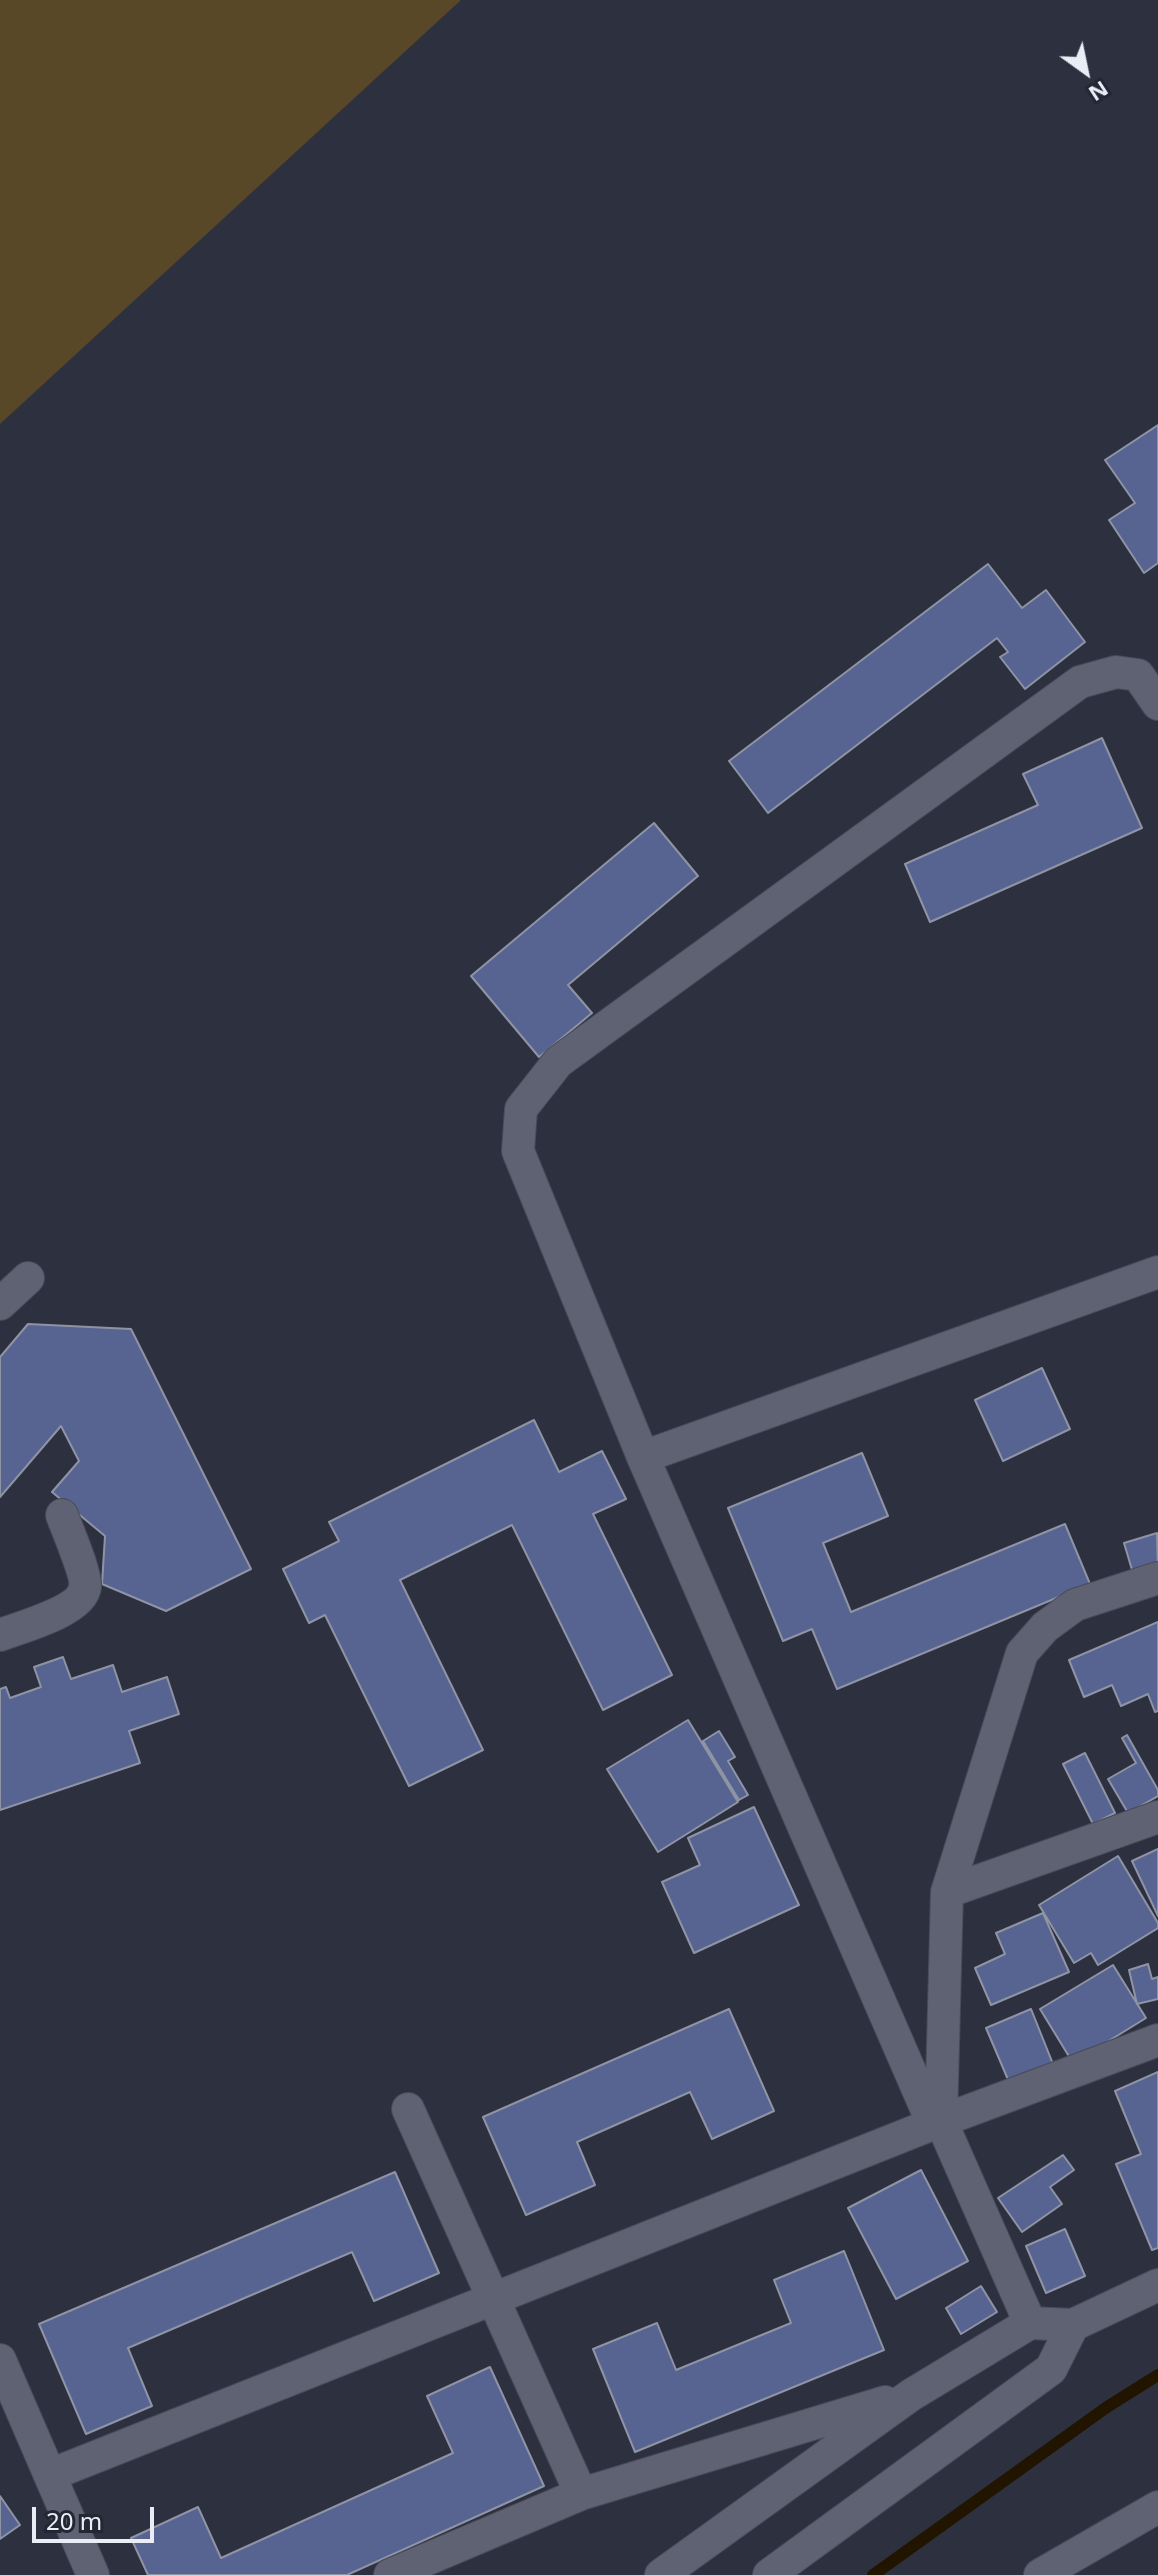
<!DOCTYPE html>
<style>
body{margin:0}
#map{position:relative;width:1158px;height:2575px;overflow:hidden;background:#2d303f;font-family:"Noto Sans",sans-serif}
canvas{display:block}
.north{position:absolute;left:1046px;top:32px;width:80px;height:80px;-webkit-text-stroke:6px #232734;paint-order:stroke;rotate:147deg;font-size:22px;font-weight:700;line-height:32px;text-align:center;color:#eaedf6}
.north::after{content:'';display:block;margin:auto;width:28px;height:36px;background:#eaedf6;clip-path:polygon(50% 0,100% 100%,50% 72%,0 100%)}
.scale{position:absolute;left:32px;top:2507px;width:122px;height:36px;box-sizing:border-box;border:4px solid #eaedf6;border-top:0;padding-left:10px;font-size:24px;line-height:28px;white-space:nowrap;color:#eaedf6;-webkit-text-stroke:6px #232734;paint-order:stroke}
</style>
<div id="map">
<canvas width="1158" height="2575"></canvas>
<div class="north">N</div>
<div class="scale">20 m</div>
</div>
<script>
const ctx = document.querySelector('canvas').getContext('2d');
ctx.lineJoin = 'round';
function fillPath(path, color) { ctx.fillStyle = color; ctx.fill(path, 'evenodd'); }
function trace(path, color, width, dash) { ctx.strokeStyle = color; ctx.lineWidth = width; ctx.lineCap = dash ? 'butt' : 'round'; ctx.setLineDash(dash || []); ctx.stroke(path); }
fillPath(new Path2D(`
 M0,0H461L0,424Z`), '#594828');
trace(new Path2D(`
 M873,2575L1107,2407L1158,2375`), '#211500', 12);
const building = new Path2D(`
 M1158,425V563L1144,573L1109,520L1135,503L1105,460Z
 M988,564L1022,608L1046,590L1085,642L1025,689L1000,657L1008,652L997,638L768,813L729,761Z
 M1102,738L1142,828L930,922L905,864L1038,805L1023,774Z
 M654,823L698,876L568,985L592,1013L539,1057L471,976Z
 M28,1324L131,1329L251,1569L166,1611L102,1584L105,1536L52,1492L79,1461L61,1426L0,1497V1357Z
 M1042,1368L1070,1429L1003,1461L975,1400Z
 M534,1420L559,1472L602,1451L626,1499L593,1514L672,1675L603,1710L512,1525L400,1580L483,1750L409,1786L325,1615L309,1623L283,1569L339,1541L329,1522Z
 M862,1453L888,1516L823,1543L851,1612L1065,1524L1090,1584L837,1689L812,1629L783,1641L728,1508Z
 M1157,1533L1158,1573L1135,1580L1124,1543Z
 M1158,1622V1711L1155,1712L1148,1694L1121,1706L1112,1685L1084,1697L1069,1660Z
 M63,1657L71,1679L113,1665L122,1692L167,1677L179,1714L129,1731L140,1763L0,1810V1689L6,1687L10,1698L41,1687L34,1667Z
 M688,1720L738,1802L658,1852L607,1769Z
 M719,1731L735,1757L728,1761L748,1795L739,1800L703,1741Z
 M1127,1735L1158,1790V1796L1128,1813L1108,1779L1136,1763L1122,1738Z
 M1085,1753L1115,1813L1093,1824L1063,1764Z
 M754,1807L799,1905L694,1953L662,1882L700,1865L688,1838Z
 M1158,1849V1916L1132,1861Z
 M1118,1856L1158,1923V1928L1098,1965L1091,1953L1074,1963L1039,1905Z
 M1043,1913L1069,1972L991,2005L975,1968L1005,1954L996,1933Z
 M1148,1964L1152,1979L1158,1977V1999L1137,2004L1129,1970Z
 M1113,1965L1146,2018L1073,2063L1040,2009Z
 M729,2009L774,2111L712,2139L690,2092L577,2142L595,2185L526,2215L483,2117Z
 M1031,2009L1053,2064L1009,2082L986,2028Z
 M1158,2072V2248L1152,2250L1116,2164L1141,2154L1115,2091Z
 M1063,2155L1074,2170L1050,2187L1062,2204L1022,2232L998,2198Z
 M921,2170L968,2261L896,2299L848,2208Z
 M395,2172L439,2273L374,2301L352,2252L128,2348L152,2406L86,2434L39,2324Z
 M1065,2229L1085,2276L1046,2293L1026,2246Z
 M844,2251L884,2350L635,2452L593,2349L657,2323L676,2370L791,2323L774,2280Z
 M981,2286L997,2312L961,2334L946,2308Z
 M490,2367L544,2486L347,2575H148L131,2538L198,2507L221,2558L453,2453L427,2396Z
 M0,2496L20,2525L0,2539Z`);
fillPath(building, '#576391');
trace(building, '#8f94a5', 2);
const minor = new Path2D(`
 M0,1304L28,1278
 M643,1457L1158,1272
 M0,1635C21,1627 82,1611 85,1587C87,1575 67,1529 62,1515
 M947,1892L1158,1817
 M408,2109L581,2494
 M933,2124L643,1457L518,1151L521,1109L558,1062L1080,682L1116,672L1138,675L1158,704
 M1030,2323L941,2121L947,1892L1022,1653L1045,1627L1075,1605L1158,1578
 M0,2360L93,2575
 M50,2475L933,2124L1158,2040
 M390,2575L581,2494L885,2402
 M661,2575L911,2395L1030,2323L1073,2325L1158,2285
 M769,2575L1051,2369L1073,2325
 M1040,2575L1158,2507`);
trace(minor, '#484b57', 34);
trace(minor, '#5e6272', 32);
</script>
